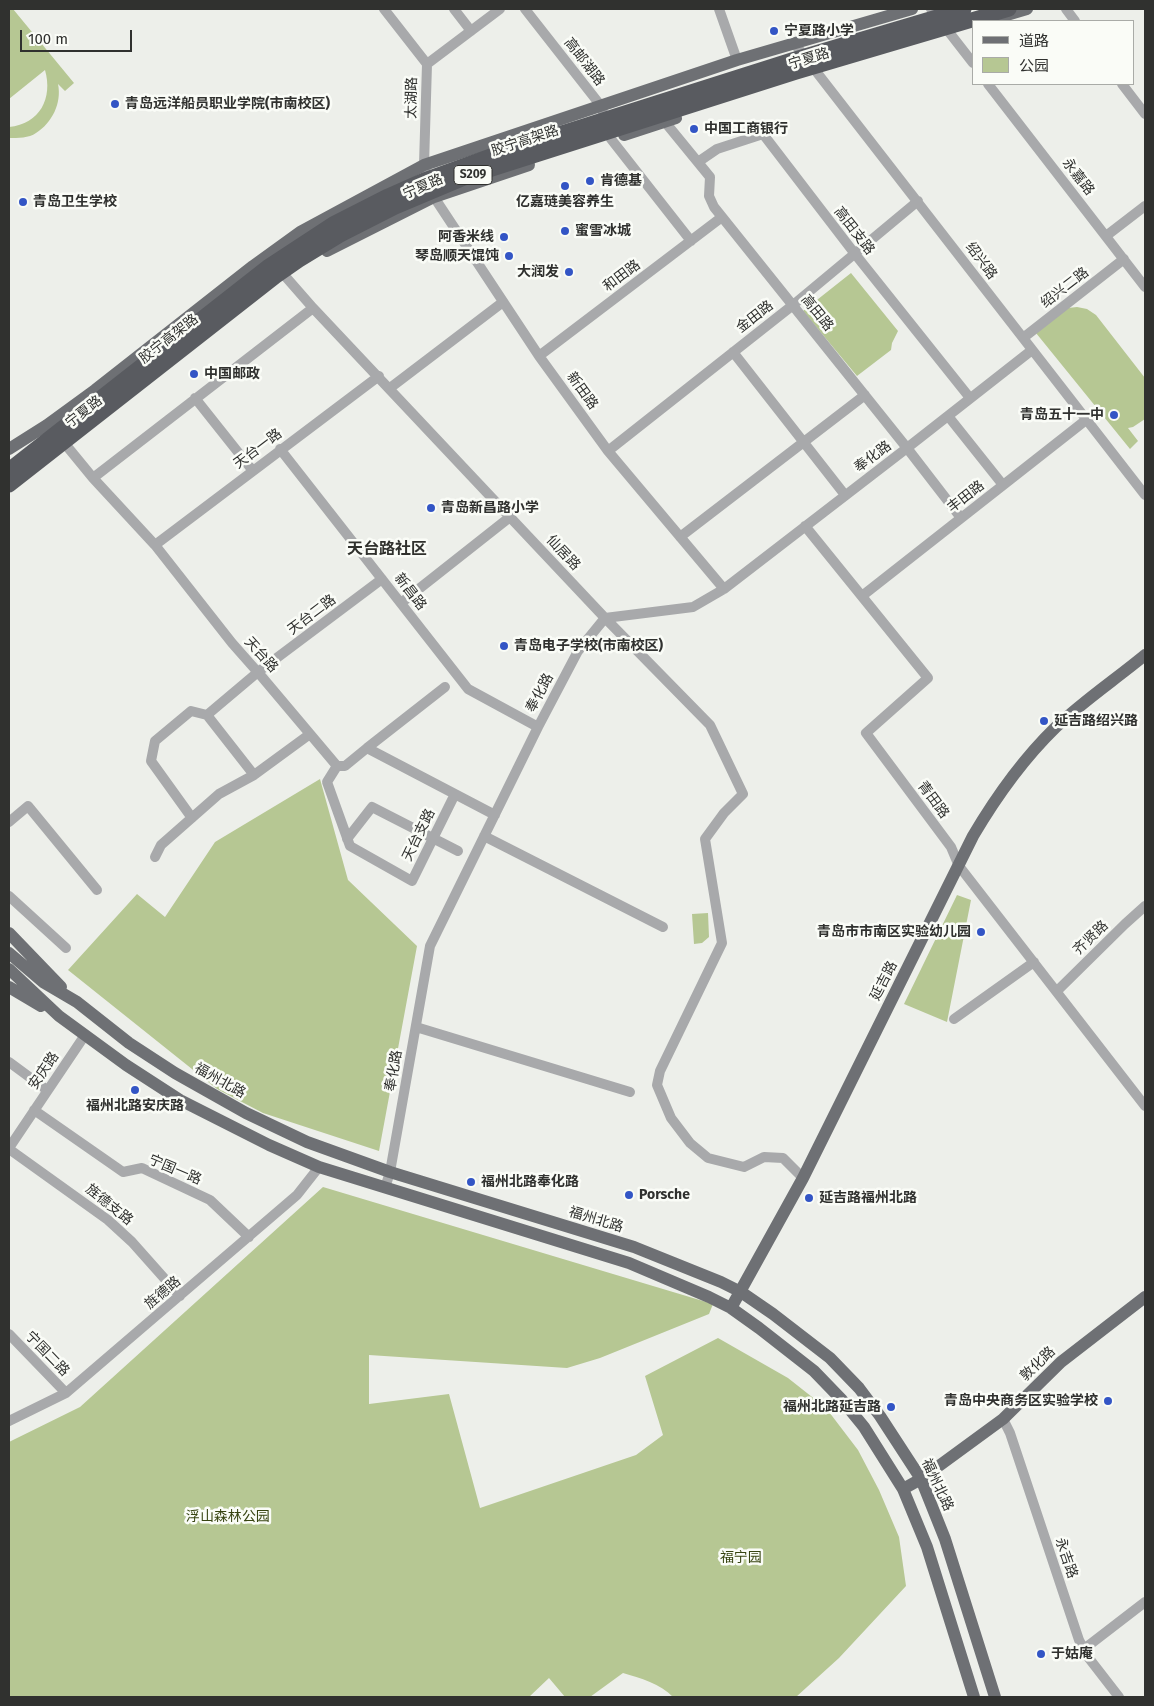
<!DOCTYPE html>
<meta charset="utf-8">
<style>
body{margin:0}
#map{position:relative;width:1154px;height:1706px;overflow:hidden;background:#edefea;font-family:"Fira Sans","Noto Sans SC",sans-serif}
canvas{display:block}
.frame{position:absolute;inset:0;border:10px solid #30312f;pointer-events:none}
.legend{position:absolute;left:972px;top:20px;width:162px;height:65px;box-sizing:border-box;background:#fafcf7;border:1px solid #a9aba7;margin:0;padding:6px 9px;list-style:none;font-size:15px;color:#30312f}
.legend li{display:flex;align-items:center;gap:10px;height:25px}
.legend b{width:25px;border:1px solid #a9aba7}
.scale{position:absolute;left:20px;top:30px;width:112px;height:22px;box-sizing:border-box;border:2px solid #30312f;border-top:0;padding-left:6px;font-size:15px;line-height:18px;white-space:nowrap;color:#30312f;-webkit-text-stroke:4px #fafcf7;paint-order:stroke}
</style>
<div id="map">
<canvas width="1154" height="1706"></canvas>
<div class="frame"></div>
<ul class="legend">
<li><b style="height:6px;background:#6e7074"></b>道路</li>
<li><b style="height:14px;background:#b6c793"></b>公园</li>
</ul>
<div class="scale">100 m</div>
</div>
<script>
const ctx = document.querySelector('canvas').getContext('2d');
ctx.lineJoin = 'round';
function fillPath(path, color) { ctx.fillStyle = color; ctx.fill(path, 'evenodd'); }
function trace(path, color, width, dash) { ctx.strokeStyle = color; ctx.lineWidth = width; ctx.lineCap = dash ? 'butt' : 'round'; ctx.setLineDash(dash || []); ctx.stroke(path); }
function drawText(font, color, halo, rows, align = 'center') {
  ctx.font = font + ' "Fira Sans","Noto Sans SC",sans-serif'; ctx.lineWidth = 5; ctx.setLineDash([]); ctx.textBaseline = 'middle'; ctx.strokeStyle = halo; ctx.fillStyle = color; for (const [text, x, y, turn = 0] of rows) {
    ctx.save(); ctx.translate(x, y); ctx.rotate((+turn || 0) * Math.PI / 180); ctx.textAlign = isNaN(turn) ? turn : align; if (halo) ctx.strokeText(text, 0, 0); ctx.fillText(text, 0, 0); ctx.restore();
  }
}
fillPath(new Path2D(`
 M9,9H13L74,83L65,91L58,84C62,103 52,123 36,133C29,138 18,138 9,138V127C40,124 53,98 45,70L9,99Z
 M851,273L898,331L892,343L891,350L857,376L803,311Z
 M1077,307L1087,309L1096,315L1145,378V419L1133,427L1128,428L1138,441L1130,449L1036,333L1068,308Z
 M320,779L348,880L417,946L379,1151L263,1113L217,1089L68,970L137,894L165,917L215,842Z
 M957,895L971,900L947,1022L904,1004Z
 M708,913L709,937L702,943L694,944L692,914Z
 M323,1187L713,1304L709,1314L600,1358L567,1368L369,1355V1404L449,1394L480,1508L636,1455L663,1435L645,1376L718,1338L788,1378L826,1408L858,1450L879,1490L899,1537L906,1586L839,1658L796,1697H673C661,1684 640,1678 623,1673L590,1697H565L549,1678L529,1697H9V1442L80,1407Z`), '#b6c793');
trace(new Path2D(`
 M384,9L427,64
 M454,9L471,31
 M500,9L427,64L424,165L434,197L539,356L608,451L724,589
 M525,9L601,106L611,139L691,241
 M719,9L737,60
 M931,9L973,63
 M1066,9L1075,21
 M794,43L1145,495
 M988,84L1145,287
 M1122,84L1145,114
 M665,122L710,177L709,196L714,207L907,448L961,518
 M698,162L717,149L763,134L855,254L970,398
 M1106,236L1145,206
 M278,268L313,308L605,618L710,725L743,794L724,813L705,839L722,943L660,1071L657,1085L671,1118L690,1143L708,1158L744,1167L764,1157L783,1158L803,1178
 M1023,338L1124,259
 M733,352L845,495
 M539,356L722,217
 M390,388L503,302
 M195,398L253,471
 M948,416L1003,485
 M61,439L93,478L155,545L232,643L262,677L337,766H345L367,748L495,815
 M280,449L468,689L538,727
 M608,451L793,305L918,201
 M93,478L313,308
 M805,526L928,678L866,733L951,847L959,866L1145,1106
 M680,537L865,395
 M155,545L379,376
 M862,596L1086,420
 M401,603L510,517
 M207,715L258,672L382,579
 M367,748L445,687
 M337,766L327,782L350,846L412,881L455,794
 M192,818L151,761L155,741L191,711L207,715L254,775
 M9,822L28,806L97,890
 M484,836L663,927
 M347,839L372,807L458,851
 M155,857L161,845L219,794L254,775L310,734
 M9,896L66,948
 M1057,991L1125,924L1145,906
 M954,1019L1034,962
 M416,1027L630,1092
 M9,1062L47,1090
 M34,1110L123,1172L142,1168L210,1200L249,1237
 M9,1148L85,1035
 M9,1149L108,1220L132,1242L180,1296
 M385,1188L390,1172L430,946L538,727L578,651L605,618L693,607L724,589L907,448L1032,350
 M9,1334L66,1393
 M1003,1419L1010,1433L1079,1640L1088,1657L1119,1697
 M9,1421L66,1393L297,1195L319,1167
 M1084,1649L1145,1602`), '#a8a9ab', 10);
trace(new Path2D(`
 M1000,17L1027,9
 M624,135L676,118
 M327,251L434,197L529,165
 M9,449L47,425L95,390L253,266L300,232L424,165L737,60L912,9
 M9,933L61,987
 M9,953L43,982L77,1002L129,1043L175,1073L246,1113L307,1142L390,1172L634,1247L721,1282L741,1292L773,1314L830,1358L859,1388L880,1416L921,1479L945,1539L995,1697
 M9,969L59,1016L126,1065L180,1100L269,1145L319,1167L629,1263L709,1297L731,1308L759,1328L814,1371L842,1400L864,1427L903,1489L927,1547L974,1697
 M9,987L41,1006
 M731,1308L803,1178L973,836C996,797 1023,759 1056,727C1083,701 1116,679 1145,655
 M903,1489L921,1479L1003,1419L1061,1362L1145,1297`), '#6e7074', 12);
trace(new Path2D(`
 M9,470L269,266L333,224L388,196L424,180L496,154L792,60L964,9
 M9,485L276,276L299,260L340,235L395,207L464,178L501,166L796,72L1009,9`), '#595b60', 15);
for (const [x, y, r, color] of [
 [774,31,5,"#3355c5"],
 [115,104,5,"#3355c5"],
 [694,129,5,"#3355c5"],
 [590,181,5,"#3355c5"],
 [565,186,5,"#3355c5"],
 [23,202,5,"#3355c5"],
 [565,231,5,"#3355c5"],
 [504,237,5,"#3355c5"],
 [509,256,5,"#3355c5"],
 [569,272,5,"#3355c5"],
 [194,374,5,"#3355c5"],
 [1114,415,5,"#3355c5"],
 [431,508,5,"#3355c5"],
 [504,646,5,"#3355c5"],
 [1044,721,5,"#3355c5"],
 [981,932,5,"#3355c5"],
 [135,1090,5,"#3355c5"],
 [471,1182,5,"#3355c5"],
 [629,1195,5,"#3355c5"],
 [809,1198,5,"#3355c5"],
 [1108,1401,5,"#3355c5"],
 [891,1407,5,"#3355c5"],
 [1041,1654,5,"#3355c5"]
]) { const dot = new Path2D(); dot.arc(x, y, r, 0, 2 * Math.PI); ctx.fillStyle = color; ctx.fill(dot); trace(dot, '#fafcf7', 2); }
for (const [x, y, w] of [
 [473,175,38]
]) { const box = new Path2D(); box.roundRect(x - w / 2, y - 9.5, w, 19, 4); ctx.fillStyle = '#fafcf7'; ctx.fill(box); trace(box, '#30312f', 1); }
drawText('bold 12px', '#30312f', null, [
 ["S209",473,175]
]);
drawText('bold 14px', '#30312f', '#fafcf7', [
 ["宁夏路小学",784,31],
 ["青岛远洋船员职业学院(市南校区)",125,104],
 ["中国工商银行",704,129],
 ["肯德基",600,181],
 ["青岛卫生学校",33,202],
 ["亿嘉琏美容养生",565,202,"center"],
 ["蜜雪冰城",575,231],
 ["阿香米线",494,237,"right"],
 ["琴岛顺天馄饨",499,256,"right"],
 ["大润发",559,272,"right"],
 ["中国邮政",204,374],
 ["青岛五十一中",1104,415,"right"],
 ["青岛新昌路小学",441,508],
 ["青岛电子学校(市南校区)",514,646],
 ["延吉路绍兴路",1054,721],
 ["青岛市市南区实验幼儿园",971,932,"right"],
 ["福州北路安庆路",135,1106,"center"],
 ["福州北路奉化路",481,1182],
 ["Porsche",639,1195],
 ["延吉路福州北路",819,1198],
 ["青岛中央商务区实验学校",1098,1401,"right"],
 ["福州北路延吉路",881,1407,"right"],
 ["于姑庵",1051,1654]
], 'left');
drawText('14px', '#30312f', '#fafcf7', [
 ["宁夏路",809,59,-17],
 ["高邮湖路",584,62,52],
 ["太湖路",412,98,-89],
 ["胶宁高架路",525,141,-18],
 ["永嘉路",1078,177,52],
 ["宁夏路",423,187,-23],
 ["高田支路",854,231,52],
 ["绍兴路",981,261,53],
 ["和田路",622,276,-37],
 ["绍兴二路",1065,288,-38],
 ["高田路",817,313,51],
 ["金田路",755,317,-38],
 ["胶宁高架路",169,339,-38],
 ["新田路",582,391,54],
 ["宁夏路",84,412,-38],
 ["天台一路",258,449,-37],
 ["奉化路",873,457,-37],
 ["丰田路",966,497,-38],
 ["仙居路",563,553,47],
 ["新昌路",410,592,52],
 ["天台二路",312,615,-37],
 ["天台路",261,655,48],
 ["奉化路",540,693,-62],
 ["青田路",933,800,53],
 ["天台支路",419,835,-64],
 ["齐贤路",1091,938,-44],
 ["延吉路",884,981,-63],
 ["安庆路",44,1071,-56],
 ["奉化路",394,1071,-80],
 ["福州北路",220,1081,29],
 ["宁国一路",175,1170,23],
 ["旌德支路",109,1205,39],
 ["福州北路",596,1220,17],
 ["旌德路",163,1293,-40],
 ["宁国二路",47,1354,46],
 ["敦化路",1038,1364,-44],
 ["福州北路",937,1485,65],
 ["永吉路",1066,1558,71]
]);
drawText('14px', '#374411', '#fafcf7', [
 ["浮山森林公园",228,1517],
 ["福宁园",741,1558]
]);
drawText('bold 16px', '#30312d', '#fafcf7', [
 ["天台路社区",387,550]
]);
</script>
